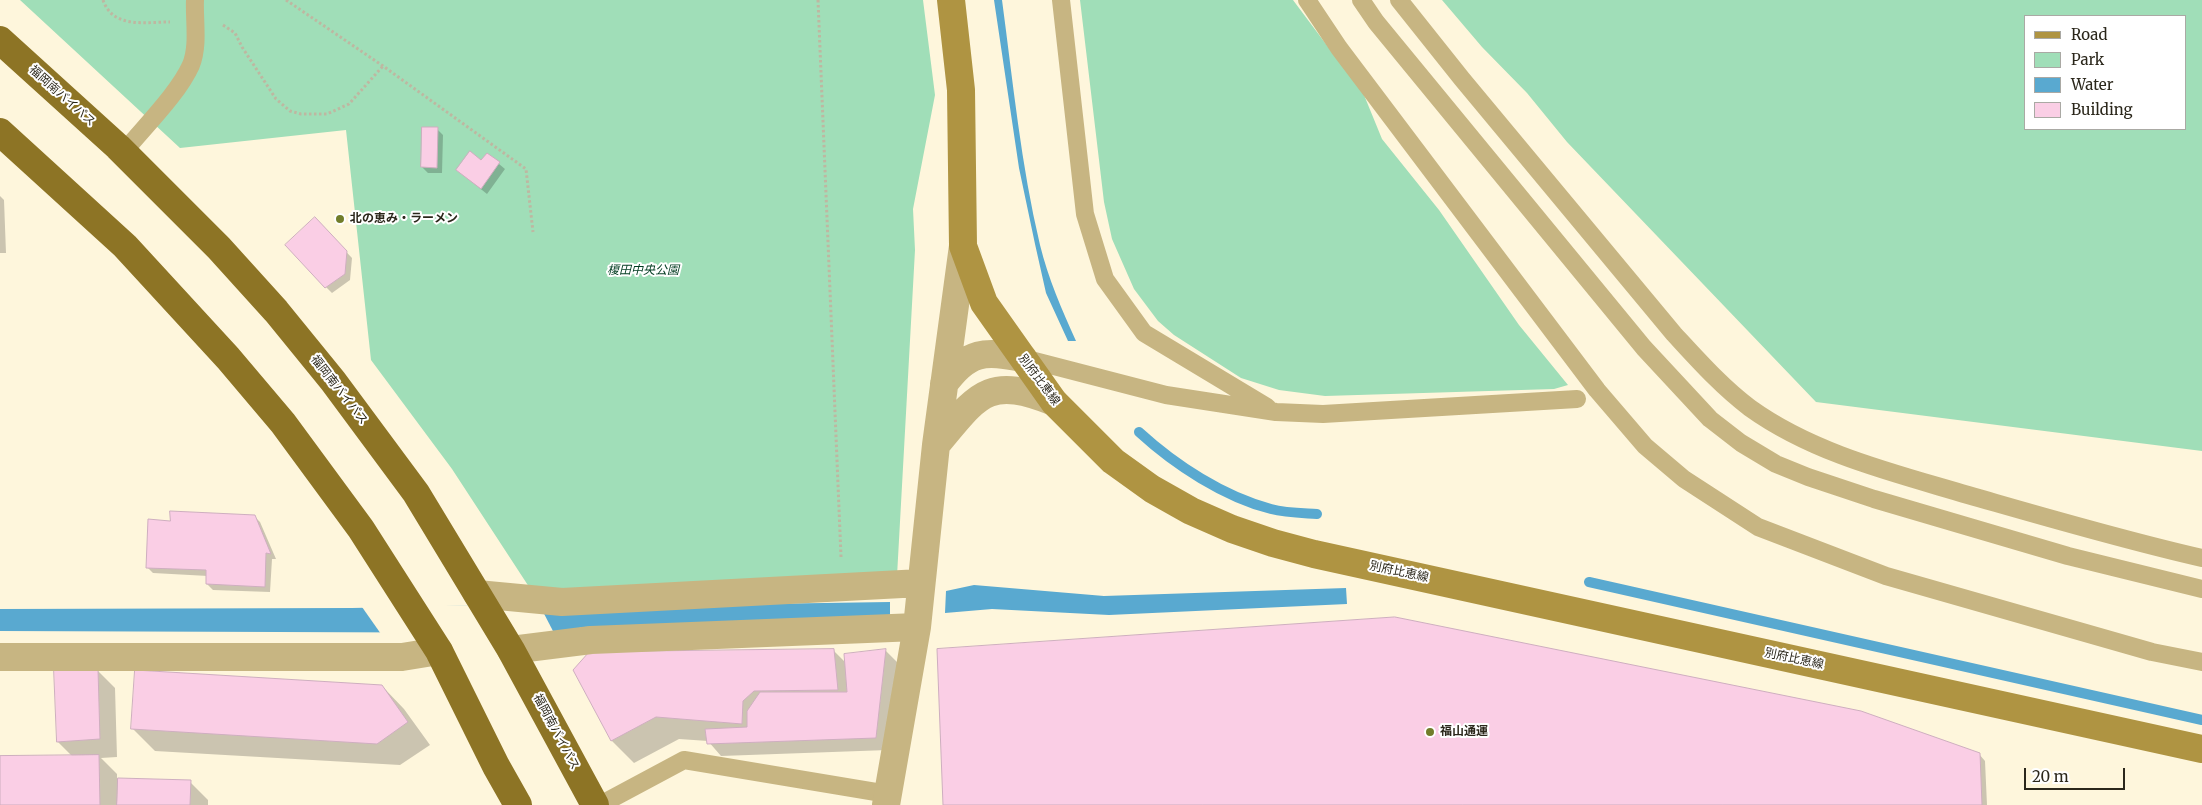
<!DOCTYPE html>
<meta charset="utf-8">
<style>
body{margin:0}
#map{position:relative;width:2202px;height:805px;overflow:hidden;background:#fef6dc;font-family:Merriweather,serif}
canvas{display:block}
.legend{position:absolute;left:2024px;top:15px;width:162px;height:115px;box-sizing:border-box;background:#fff;border:1px solid #aaa9a4;margin:0;padding:6px 9px;list-style:none;font-size:15px;color:#2b271b}
.legend li{display:flex;align-items:center;gap:10px;height:25px}
.legend b{width:25px;border:1px solid #aaa9a4}
.scale{position:absolute;left:2024px;top:768px;width:101px;height:22px;box-sizing:border-box;border:2px solid #2b271b;border-top:0;padding-left:6px;font-size:15px;line-height:18px;white-space:nowrap;color:#2b271b;-webkit-text-stroke:4px #fff;paint-order:stroke}
</style>
<div id="map">
<canvas width="2202" height="805"></canvas>
<ul class="legend">
<li><b style="height:6px;background:#af9442"></b>Road</li>
<li><b style="height:14px;background:#a0deb8"></b>Park</li>
<li><b style="height:14px;background:#59a9d0"></b>Water</li>
<li><b style="height:14px;background:#facee5"></b>Building</li>
</ul>
<div class="scale">20 m</div>
</div>
<script>
const ctx = document.querySelector('canvas').getContext('2d');
ctx.lineJoin = 'round';
function fillPath(path, color) { ctx.fillStyle = color; ctx.fill(path, 'evenodd'); }
function trace(path, color, width, dash) { ctx.strokeStyle = color; ctx.lineWidth = width; ctx.lineCap = dash ? 'butt' : 'round'; ctx.setLineDash(dash || []); ctx.stroke(path); }
function drawText(font, color, halo, rows, align = 'center') {
  ctx.font = font + ' Merriweather,"Noto Sans JP",serif'; ctx.lineWidth = 4; ctx.setLineDash([]); ctx.textBaseline = 'middle'; ctx.strokeStyle = halo; ctx.fillStyle = color; for (const [text, x, y, turn = 0] of rows) {
    ctx.save(); ctx.translate(x, y); ctx.rotate((+turn || 0) * Math.PI / 180); ctx.textAlign = isNaN(turn) ? turn : align; if (halo) ctx.strokeText(text, 0, 0); ctx.fillText(text, 0, 0); ctx.restore();
  }
}
fillPath(new Path2D(`
 M20,0H923L935,95L913,209L915,250L897,576L533,593L452,469L371,360L346,130L180,148Z
 M1080,0H1293L1364,95L1382,139L1439,210L1519,325L1568,385L1554,389L1325,396L1279,390L1241,378L1174,335L1158,321L1134,289L1112,239L1104,202Z
 M1442,0H2202V451L1816,402L1567,142L1527,93L1482,47ZM2026,16H2186V129H2026Z`), '#a0deb8');
fillPath(new Path2D(`
 M994,0H1002C1013,82 1021,165 1040,245C1048,278 1062,310 1076,341H1068L1046,293L1035,244L1019,168Z
 M974,585L1104,596L1346,588L1347,604L1109,615L992,609L945,613L946,591Z
 M890,602V616L584,627L554,633L0,631V609L352,608L539,604L559,607Z`), '#59a9d0');
fillPath(new Path2D(`
 M539,604L554,633L381,634L362,607Z`), '#fef6dc');
fillPath(new Path2D(`
 M437,129L443,135L442,173H428L422,167Z
 M487,154L505,169L487,194L457,170L482,162Z
 M0,196L4,200L6,253H0Z
 M315,219L352,258L350,280L332,293L326,287Z
 M254,516L260,522L276,559H272L270,592L213,590L207,584L208,576L153,573L147,567L171,522Z
 M833,650L846,663V655L886,651L898,663L888,750L721,756L708,741L679,739L634,763L612,741L575,670Z
 M97,670L115,688L117,757L101,758L117,774V779L190,782L208,800V805H0V758L72,756L58,742Z
 M382,686L404,709L430,745L400,765L155,751L132,728Z
 M1979,754L1985,761L1987,805H945Z`), '#0003');
trace(new Path2D(`
 M1139,432C1175,465 1224,497 1271,509C1286,513 1301,513 1317,514
 M1589,582L2202,720`), '#59a9d0', 10);
const building = new Path2D(`
 M422,127H438L437,168L421,167Z
 M470,151L481,160L487,153L500,162L481,189L456,170Z
 M315,217L347,251L345,274L325,288L285,245Z
 M170,511L255,515L271,554L266,553L265,587L206,584V570L146,568L148,519L170,521Z
 M1395,617L1861,711L1980,753L1982,805H943L937,649Z
 M834,649L838,690L754,691L743,701L742,724L656,717L611,741L573,670L589,652Z
 M886,649L876,738L707,744L705,729L747,727V711L760,692H847L844,654Z
 M54,669H98L100,739L57,742Z
 M135,670L382,685L408,722L377,744L131,729Z
 M99,755L100,805H0V756Z
 M118,778L191,780L190,805H117Z`);
fillPath(building, '#facee5');
trace(building, '#ceaebf', 1);
trace(new Path2D(`
 M103,0C113,29 145,22 170,22
 M286,0L383,66L526,169L533,232
 M818,0L841,557
 M223,25L235,33L242,47L276,99L290,111L301,114H327L349,104L383,66`), '#beb7a1', 3, [2.5, 2.5]);
trace(new Path2D(`
 M1061,0L1085,214L1105,279L1144,333L1267,407
 M1307,0L1339,48L1597,390L1645,446L1684,479L1758,527L1886,576L2152,652L2202,662
 M1361,0L1376,22L1644,348L1710,419L1741,443L1776,464L1808,477L1874,499L2068,556L2202,589
 M1399,0L1462,79L1674,334C1698,360 1722,387 1750,408C1814,454 1894,473 1968,495C2045,517 2123,540 2202,558
 M123,153C144,127 178,94 191,65C199,45 194,20 195,0
 M1023,358L1166,395L1276,412L1323,414L1577,399
 M600,805L684,760L888,794`), '#c7b582', 18);
trace(new Path2D(`
 M944,384C969,350 984,351 1023,358
 M936,445C978,395 987,375 1054,402
 M477,594L562,602L921,583
 M511,650L591,640L917,627
 M0,657H402L439,651
 M886,805L917,627L936,445L963,246`), '#c7b582', 28);
trace(new Path2D(`
 M951,0L961,90L963,246L984,303L1054,402L1113,461L1152,489L1191,511L1232,529L1273,543L1314,554L2202,749`), '#af9442', 28);
trace(new Path2D(`
 M0,40L118,147L219,248L276,311L333,381L416,493L511,650L595,805
 M0,132L125,246L228,358L283,423L361,529L439,651L496,766L518,805`), '#8d7425', 28);
for (const [x, y, r, color] of [
 [340,219,5,"#717d2a"],
 [1430,732,5,"#717d2a"]
]) { const dot = new Path2D(); dot.arc(x, y, r, 0, 2 * Math.PI); ctx.fillStyle = color; ctx.fill(dot); trace(dot, '#fff', 2); }
drawText('12px', '#2b271b', '#fff', [
 ["福岡南バイパス",62,96,42],
 ["別府比恵線",1039,380,53],
 ["福岡南バイパス",339,390,52],
 ["別府比恵線",1399,572,12],
 ["別府比恵線",1794,659,12],
 ["福岡南バイパス",556,732,62]
]);
drawText('bold 12px', '#2b271b', '#fff', [
 ["北の恵み・ラーメン",350,219],
 ["福山通運",1440,732]
], 'left');
drawText('italic 12px', '#003b20', '#fff', [
 ["榎田中央公園",643,271]
]);
</script>
